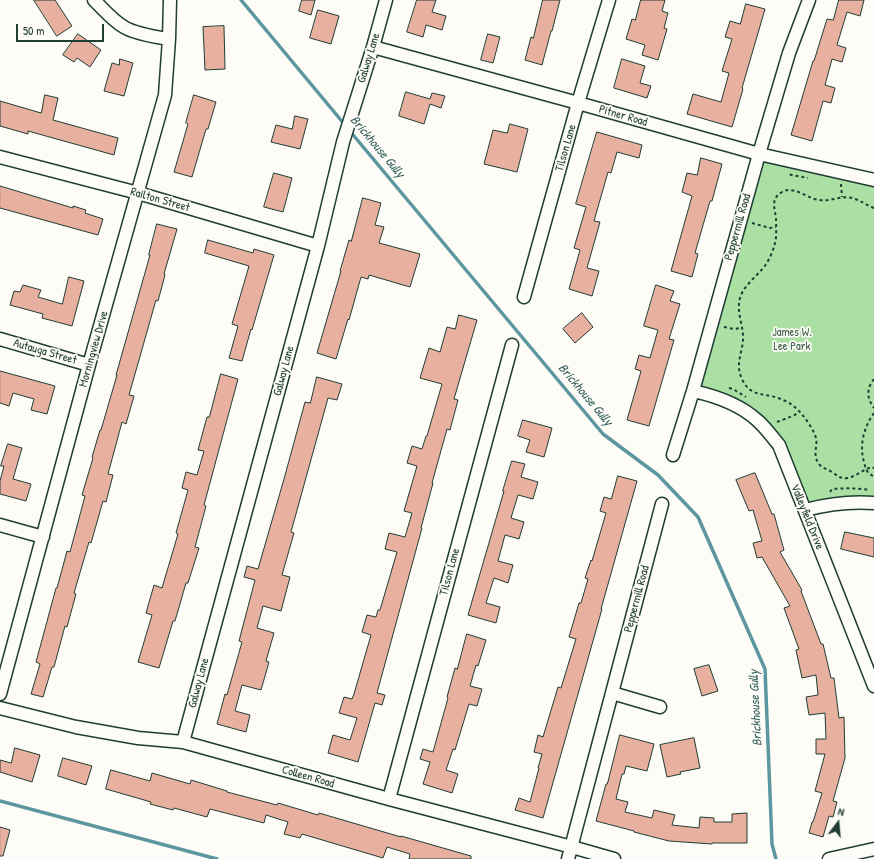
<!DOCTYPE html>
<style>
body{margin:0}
#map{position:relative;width:874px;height:859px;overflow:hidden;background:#fdfcf7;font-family:"Patrick Hand",sans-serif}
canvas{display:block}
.north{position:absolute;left:818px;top:803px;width:40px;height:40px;-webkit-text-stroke:3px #fdfcf7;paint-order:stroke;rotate:16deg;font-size:11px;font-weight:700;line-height:16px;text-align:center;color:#1f3d34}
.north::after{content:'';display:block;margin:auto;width:14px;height:18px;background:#1f3d34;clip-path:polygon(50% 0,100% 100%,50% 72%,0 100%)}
.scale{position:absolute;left:16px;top:24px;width:88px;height:18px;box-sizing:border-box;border:2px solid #1f3d34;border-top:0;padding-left:5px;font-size:12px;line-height:14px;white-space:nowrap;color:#1f3d34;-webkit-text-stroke:3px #fdfcf7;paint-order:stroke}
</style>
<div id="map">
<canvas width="874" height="859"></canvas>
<div class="north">N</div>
<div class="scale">50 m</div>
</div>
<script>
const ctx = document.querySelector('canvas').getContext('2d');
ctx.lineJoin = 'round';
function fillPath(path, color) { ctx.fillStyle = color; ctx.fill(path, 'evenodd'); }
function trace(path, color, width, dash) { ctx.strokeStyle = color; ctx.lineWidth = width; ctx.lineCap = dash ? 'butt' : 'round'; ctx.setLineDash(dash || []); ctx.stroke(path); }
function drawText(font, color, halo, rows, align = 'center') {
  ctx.font = font + ' "Patrick Hand",sans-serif'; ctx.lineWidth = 3.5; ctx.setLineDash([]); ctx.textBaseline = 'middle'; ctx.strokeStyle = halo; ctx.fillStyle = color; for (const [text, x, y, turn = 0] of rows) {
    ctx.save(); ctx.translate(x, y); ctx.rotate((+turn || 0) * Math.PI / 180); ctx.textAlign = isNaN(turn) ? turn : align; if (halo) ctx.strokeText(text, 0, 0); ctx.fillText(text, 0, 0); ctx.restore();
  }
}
fillPath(new Path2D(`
 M759,154L874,180V503L805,510L779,445L758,421L693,391Z`), '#aae0a3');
trace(new Path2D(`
 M241,0L345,125
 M349,130L603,434L658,475L698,517L765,669L772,844L776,859
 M0,801L217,859`), '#5c969f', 3.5);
const building = new Path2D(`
 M34,0H55L72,26L57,36Z
 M302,0H315L311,15L299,11Z
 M417,0H436L432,12L446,16L442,30L426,25L423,37L407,32Z
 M543,0H560L552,31H551L542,65L525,60L531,37L533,38Z
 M641,0H665L662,11L668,13L664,28L667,29L658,60L642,55L645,45L626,39L632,19L635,20Z
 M839,0H864L860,16L847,12L837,45L846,48L842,62L832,59L825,85L835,88L831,103L823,101L812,141L791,135L813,61H814L827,19L833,20Z
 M746,4L765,9L742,88L743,89L732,127L687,114L693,94L721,102L729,73L722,71L732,39L725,37L730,21L740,24Z
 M318,10L339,16L331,44L310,38Z
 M224,26L225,69L205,70L203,27Z
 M78,34L101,50L90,67L77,58L74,62L63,55Z
 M488,34L500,37L493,63L481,60Z
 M120,59L133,63L124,96L104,91L112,63L119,65Z
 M622,59L645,66L640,83L651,86L647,98L614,88Z
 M406,92L430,99L432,93L445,96L441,108L430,104L424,124L399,116Z
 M45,95L58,98L53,120L118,138L114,155L28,131V134L0,126V101L41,113Z
 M194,95L216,102L208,129H206L192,177L174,172L188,124L186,123Z
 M295,116L308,119L300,149L271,142L276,125L292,129Z
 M510,124L528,129L517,172L484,164L493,130L507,133Z
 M597,132L642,145L639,158L617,152L611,173L608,172L594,221L600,222L587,268L599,271L592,296L569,289L580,250L574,248L586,207L576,204Z
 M701,158L722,164L712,201H710L695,253L698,254L692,277L671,271L692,196L682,192L687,173L697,175Z
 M274,173L292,178L283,212L264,207Z
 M0,186L73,208V206L86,210L85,213L103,219L98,235L0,208Z
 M363,198L381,203L375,225L384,227L379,243L420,254L410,287L369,275L368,279L361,277L349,320L348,319L336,359L317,353L341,271H340L349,240L351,241Z
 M157,224L177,229L164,274L165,275L158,301L156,300L129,395L134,396L126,424L122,422L108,474L113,475L106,502L103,501L91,543L89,542L74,593L76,594L67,627L65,626L54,667H52L43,697L31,694L40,664L36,662L56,588H57L67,551L70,552L85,496L82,495L93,458L92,457L100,430H101L117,375H116L150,255H149Z
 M208,240L253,253L254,249L274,255L252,330L251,329L242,361L229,358L238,326L232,324L249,266L205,253Z
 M69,277L84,281L72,326L42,318L43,314L10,305L14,291L20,292L23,285L41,290L38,297L62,304Z
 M656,285L674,291L670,301L680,304L669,339L674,340L649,426L627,420L641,371L635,369L639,355L650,358L658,330L644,326Z
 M582,313L593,327L575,343L563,329Z
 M459,315L477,320L454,399L458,400L450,430L447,429L432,483H433L421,528H422L377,693L385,695L382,705L375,703L358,762L328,753L333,735L350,740L357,718L339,713L344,697L352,699L354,694L371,635L362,632L367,615L376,617L378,610H380L397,552L385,549L389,533L405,537L412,513L404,511L417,466L407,463L412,446L422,449L426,436H427L442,384L420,378L429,348L440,352L447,327L455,329Z
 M0,371L55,386L47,414L31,410L34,399L13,393L9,406L0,403Z
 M221,374L238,379L204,505L206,506L195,547L199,548L188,583H186L175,621H173L159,668L138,662L152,615L146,613L154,585L162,588L178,534L176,533L188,490L182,488L186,472L197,475L204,451L198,450L207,417H209Z
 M317,377L342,384L337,400L328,398L291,532L294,533L282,575L290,577L281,611L263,606L257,628L274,633L266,661L269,662L261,690L242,685L235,711L250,715L246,732L217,724L225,694L227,695L242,642L239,641L255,580L244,577L247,566L258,569L284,479L305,402L310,403Z
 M523,420L552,428L544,457L526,452L530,440L518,436Z
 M8,444L22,448L13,479L31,484L26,501L0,494V481L4,466H1Z
 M512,461L525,464L521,477L538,482L533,499L518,495L511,518L524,522L519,539L505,535L498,561L513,565L508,583L494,578L486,603L500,607L496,623L468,615L504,491H503Z
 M755,473L772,514H774L784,550L780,552L802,590L801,591L821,644H823L831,678H834L839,718L844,717L845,758L833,801L837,802L833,817L829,816L823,837L809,833L812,822H813L822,793L815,791L825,754H816V739H826L825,713L809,715L806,697L818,695L816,675L802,678L796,650L799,649L784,608L790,606L762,557L757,558L753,543L762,541L753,510L749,511L736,480Z
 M618,476L637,481L601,609H602L543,818L515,810L519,798L530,802L539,768H538L542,754L534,752L538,735L543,737L558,687L561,688L576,639L569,637L579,603H581L588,579L585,578L591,560L592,561L606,513L600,511L604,497L611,499Z
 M845,532L874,538V557L841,549Z
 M467,634L486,640L478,666L476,665L470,686L482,689L477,706L469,704L455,750L453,749L446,770L458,774L452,793L423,784L430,762L420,759L423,749L433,752L448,698L447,697L455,668L457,669Z
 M709,665L718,691L702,696L694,669Z
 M620,735L654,744L647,771L626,766L624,774H622L616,799L628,802L625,812L652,818L654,810L675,815L672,825L699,828L700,817L714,818V822H732V814L747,813V843H712V844L669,841L634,832V831L596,821L606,784H607Z
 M694,738L700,768L680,772L681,774L667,777L660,745Z
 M15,748L40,755L32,782L0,772V760L11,763Z
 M63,758L92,766L86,785L58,776Z
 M111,770L150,781L152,773L190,784L191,780L227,791V792L277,805L278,803L318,815L319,813L401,837V836L471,856V859H409L410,854L387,847L383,858L302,834L300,838L284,834L288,822L266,815L264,823L210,809L207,817L174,808L173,810L150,804L151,802L106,789Z
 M0,827L10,830L3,856H0Z`);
fillPath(building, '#e8b09f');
trace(building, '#1f3d34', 1);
const minor = new Path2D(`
 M94,0C103,9 113,21 124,27C135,34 156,37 169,39
 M373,47L578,103L759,154L874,180
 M0,157L138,193L318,246
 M524,297L578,103L609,0
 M0,339L89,365
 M693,391C716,396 741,405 758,421C766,428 772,437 779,445L874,686
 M673,455L693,391L759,154L789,53L809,0
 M805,510C828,504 849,501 874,503
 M0,525L43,537
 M612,693L660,707
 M0,694L89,365L165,95L169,39L170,0
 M0,708L76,727L138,738L183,742L389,799L572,847L614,859
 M183,742L318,246L343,142L373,47L386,0
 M389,799L512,345
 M568,859L662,504
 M829,859L874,849`);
trace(minor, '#1f3d34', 15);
trace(new Path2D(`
 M790,174L791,175L808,178
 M841,184L842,197
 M874,208C866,205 860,200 852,198C841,195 831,202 819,200C808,199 794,185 782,192C770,199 775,208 776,219C776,226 777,236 775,243C773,251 769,261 764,267C756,277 744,285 740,298C736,313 744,326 743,340C742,354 735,364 742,379C751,399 767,392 783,400C791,403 798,409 804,417C808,422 814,431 816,438C818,446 812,455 819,464C822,468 827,469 832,472C838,476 840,479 848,478C857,476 864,469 872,467L874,468
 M752,223L770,228L776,227
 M724,327L734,329L741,328
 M874,379C866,389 867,399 874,408
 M729,388L733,389L746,397
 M874,413C864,427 859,445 864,462C865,465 865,468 867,471C869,474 872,475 874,477
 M777,422L795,415L799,411
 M830,492L832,489C845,488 857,488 870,490`), '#1f3d34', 2, [3, 3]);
trace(minor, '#fdfcf7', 12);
drawText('12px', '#1f3d34', '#fdfcf7', [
 ["Galway Lane",369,58,-73],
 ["Pitner Road",623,116,16],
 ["Tilson Lane",566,148,-74],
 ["Railton Street",160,200,16],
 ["Peppermill Road",738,227,-74],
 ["Morningview Drive",94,349,-74],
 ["Autauga Street",45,352,16],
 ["Galway Lane",284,371,-75],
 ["Valleyfield Drive",807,517,68],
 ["Tilson Lane",450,572,-75],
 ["Peppermill Road",637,599,-75],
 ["Galway Lane",199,683,-75],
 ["Colleen Road",308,777,16]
]);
drawText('12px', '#3b5e4a', '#fdfcf7', [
 ["James W.",792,333],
 ["Lee Park",792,347]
]);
drawText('italic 13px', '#386260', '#fdfcf7', [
 ["Brickhouse Gully",377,147,50],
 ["Brickhouse Gully",585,395,50],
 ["Brickhouse Gully",756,708,-93]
]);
</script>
